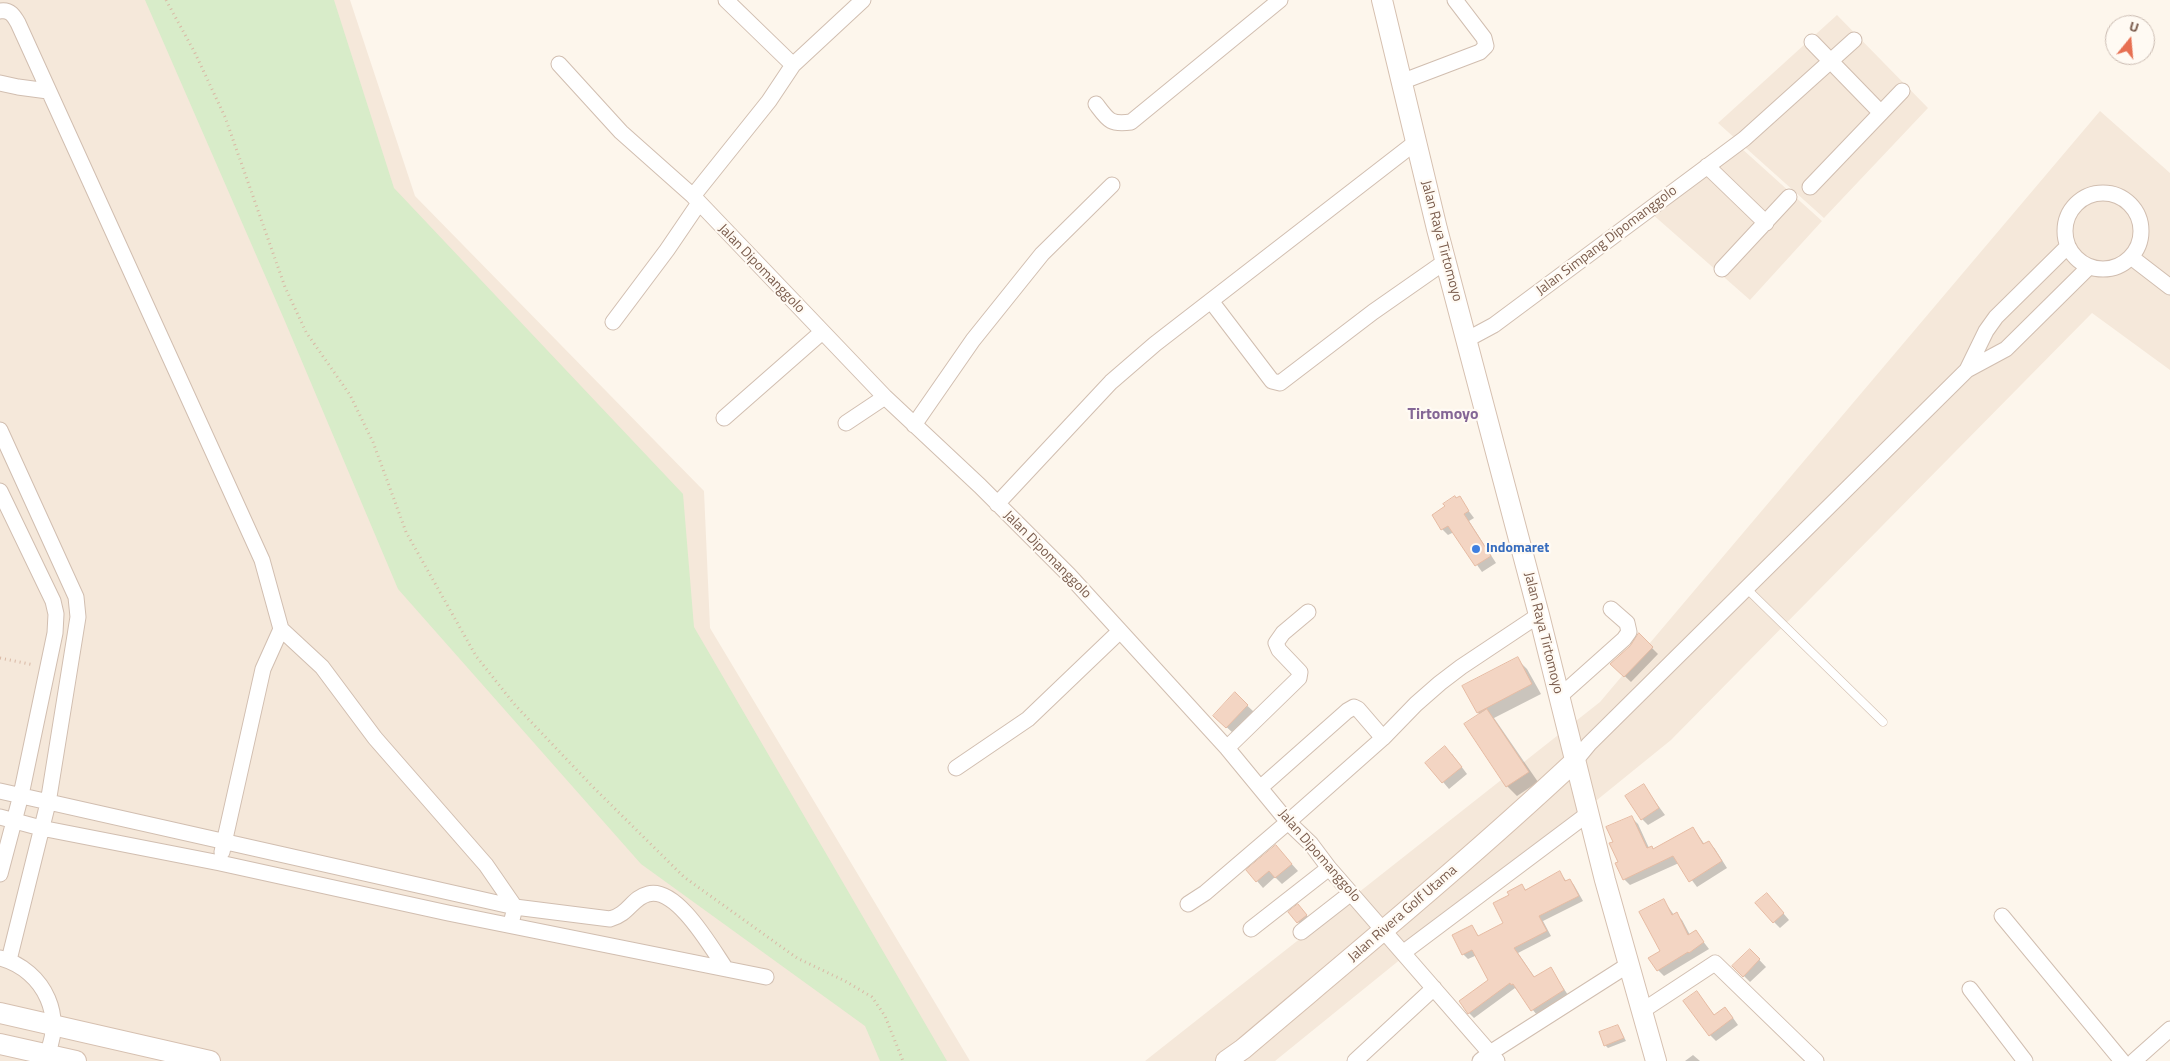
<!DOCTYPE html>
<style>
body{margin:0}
#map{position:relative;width:2170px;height:1061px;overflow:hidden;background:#fdf6ec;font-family:"Titillium Web",sans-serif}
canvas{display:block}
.north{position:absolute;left:2105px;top:15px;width:50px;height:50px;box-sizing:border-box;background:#fffaf3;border:1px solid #cabbb1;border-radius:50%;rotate:17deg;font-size:14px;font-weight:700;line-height:20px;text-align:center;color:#7a5c4d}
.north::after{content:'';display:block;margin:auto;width:18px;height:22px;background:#e76f51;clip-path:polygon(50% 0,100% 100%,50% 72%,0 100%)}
</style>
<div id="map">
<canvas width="2170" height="1061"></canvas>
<div class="north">U</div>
</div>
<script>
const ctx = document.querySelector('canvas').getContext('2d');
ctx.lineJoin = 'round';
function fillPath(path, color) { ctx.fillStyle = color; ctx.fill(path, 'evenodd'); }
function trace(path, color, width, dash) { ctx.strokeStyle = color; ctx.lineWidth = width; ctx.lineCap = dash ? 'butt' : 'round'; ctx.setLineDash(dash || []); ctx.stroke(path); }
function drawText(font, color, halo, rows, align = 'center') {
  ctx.font = font + ' "Titillium Web",sans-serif'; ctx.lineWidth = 4.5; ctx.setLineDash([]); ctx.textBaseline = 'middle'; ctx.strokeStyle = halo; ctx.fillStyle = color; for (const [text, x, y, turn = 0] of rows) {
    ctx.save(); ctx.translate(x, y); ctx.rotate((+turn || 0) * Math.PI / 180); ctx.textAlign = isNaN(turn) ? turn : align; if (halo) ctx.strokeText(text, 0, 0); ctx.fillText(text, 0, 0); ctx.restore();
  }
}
fillPath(new Path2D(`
 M0,0H350L415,196L704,491L710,628L970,1061H0Z
 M1837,15L1928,108L1824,218L1718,123Z
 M2100,111L2170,173V370L2092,313L1671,740L1275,1061H1145L1600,702Z
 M1740,147L1822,221L1750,300L1651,213Z`), '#f5e8da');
fillPath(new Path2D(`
 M145,0H334L394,188L683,494L694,627L947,1061H880L865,1026L641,864L398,589L284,319Z`), '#d8ecc9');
fillPath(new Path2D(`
 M1459,498L1474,518L1469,521L1496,563L1482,572L1454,532L1448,535L1442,529L1456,500Z
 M1639,635L1658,654L1631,682L1612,664L1631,647Z
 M1517,659L1527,669L1541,694L1494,718L1538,782L1517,796L1507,786L1478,712Z
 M1235,694L1254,712L1233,733L1221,722Z
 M1452,754L1467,774L1449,789L1427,763Z
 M1643,785L1665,815L1648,825L1642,819Z
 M1631,817L1638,824L1649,848L1651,847L1654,850L1693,828L1705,845L1709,842L1715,849L1727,868L1697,887L1679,863L1630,885L1624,879L1615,842Z
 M1282,853L1298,871L1282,884L1275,877L1263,888L1257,881Z
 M1560,873L1567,882L1570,880L1574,885L1583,901L1543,921L1551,936L1518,953L1535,978L1550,968L1568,995L1537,1015L1515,988L1474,1018L1469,1013L1490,980L1477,955L1468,959L1463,954L1471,926L1479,937L1505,924L1510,896L1522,886L1526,890Z
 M1664,901L1674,915L1676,914L1682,920L1690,935L1696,932L1709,949L1664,976L1658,970L1661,951Z
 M1773,901L1789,920L1780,928L1774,922Z
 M1298,906L1313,922L1304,929L1290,912Z
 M1750,950L1766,967L1750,982L1734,966Z
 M1697,993L1715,1016L1731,1015L1738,1025L1716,1041L1710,1035Z
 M1618,1026L1626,1041L1608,1048L1605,1045Z
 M1693,1055L1700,1061H1685Z`), '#0003');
const building = new Path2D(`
 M1455,496L1456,498L1460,496L1469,511L1464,514L1491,556L1475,566L1448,526L1441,530L1432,515L1445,506L1443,504Z
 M1639,633L1653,647L1624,677L1610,664L1630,646Z
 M1518,657L1532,684L1477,713L1462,686Z
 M1235,692L1248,705L1226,728L1213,716Z
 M1487,709L1529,772L1506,787L1464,724Z
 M1445,746L1462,767L1442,783L1425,763Z
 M1644,784L1659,808L1641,820L1625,796Z
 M1632,816L1647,848L1652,846L1653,849L1693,827L1703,844L1709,841L1722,861L1689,882L1673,856L1623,880L1615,863L1618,862L1609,843L1613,842L1606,827Z
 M1276,845L1292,864L1275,878L1269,871L1256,882L1246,870Z
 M1560,871L1565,881L1570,879L1579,896L1539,916L1547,931L1514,948L1534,977L1551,967L1564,990L1531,1011L1513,984L1511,985L1510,983L1468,1014L1459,1001L1488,980L1472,950L1462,955L1452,935L1472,925L1478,936L1503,923L1493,903L1509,895L1507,892L1522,884L1525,890Z
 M1767,893L1784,913L1773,923L1755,903Z
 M1664,899L1672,915L1677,912L1688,935L1696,930L1704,942L1689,953L1688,952L1657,971L1648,958L1660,951L1639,912Z
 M1298,904L1307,915L1297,923L1288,912Z
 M1750,949L1760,959L1743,977L1732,966Z
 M1697,991L1714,1015L1725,1007L1733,1018L1709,1036L1683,1001Z
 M1618,1025L1624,1038L1604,1046L1599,1032Z`);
fillPath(building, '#f3d5c3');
trace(building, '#e6bba3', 1);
const lane = new Path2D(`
 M1747,589L1883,722`);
const street = new Path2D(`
 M726,0L793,65
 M0,11C10,9 14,16 18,23L262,560L281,629L322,667L375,738L486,865L515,907L511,924
 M1812,42L1881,113
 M559,64L621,132L693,196L885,397L980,486L1069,575L1227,748L1288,822L1311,844L1329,868L1497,1061
 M1401,82L1480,52L1486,46L1484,38L1455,0
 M0,83L18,87L48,91
 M1096,104C1108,120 1110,125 1131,122L1280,0
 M1707,166L1766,223
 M1810,187L1902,91
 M2065 231a38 38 0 1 1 76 0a38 38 0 1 1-76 0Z
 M693,196L769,101L793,65L863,0
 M2131,257L2170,287
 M1722,269L1789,197
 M1211,301L1272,381L1280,383L1373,312L1446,261
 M613,322L667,250L699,203
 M1468,339L1494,325L1744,139L1854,40
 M1967,370L1986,331L1996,317L2068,246
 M724,418L822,332
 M846,423L885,397
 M914,425L973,340L1042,254L1112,185
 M0,430L76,597L78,617L48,803L9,960
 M0,491L53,601L56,614L55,633L21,795L0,874
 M997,504L1111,382L1155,344L1416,142
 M1559,697L1624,639L1629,632L1627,623L1611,609
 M1227,748L1299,678L1300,672L1279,650L1276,643L1283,633L1308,612
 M1575,761L1589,744L1967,370L2006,349L2089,267
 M956,768L1028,719L1120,631
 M1260,788L1347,711L1354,707L1358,709L1383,738
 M0,791L515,907L610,919C629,914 632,898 648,894C677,886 712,949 726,969L766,977
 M0,817L41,828L220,863L448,913L726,969
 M222,852L263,669L281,629
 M1188,904L1205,893L1288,822L1383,738L1416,704L1440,683L1461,667L1539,615
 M2002,916L2122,1061
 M1251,929L1329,868
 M1301,932L1351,893
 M1404,952L1589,813
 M0,958C45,970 68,1020 43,1061
 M1970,989L2025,1061
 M1642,1011L1715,963L1816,1061
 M1355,1061L1434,988
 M1480,1061L1490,1053L1628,965
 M2134,1061L2170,1029`);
const secondary = new Path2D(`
 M1382,0L1437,229L1539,615L1605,880L1656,1061
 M0,1013L210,1061
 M0,1044L76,1061
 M1226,1061L1243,1049C1355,954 1468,861 1575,761`);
trace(lane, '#d1beb0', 9);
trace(street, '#d1beb0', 17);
trace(secondary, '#d6c0b0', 22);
trace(new Path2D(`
 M166,0L195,53L225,117L285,287L306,332L350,395L373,442L406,532L476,656L515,705L593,787L684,877L797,958L845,981L872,997L885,1016L903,1061
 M0,658L34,665`), '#d9b8a5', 3, [1, 4]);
trace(lane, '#fff', 8);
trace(street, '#fff', 15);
trace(secondary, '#fff', 20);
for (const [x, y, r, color] of [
 [1476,549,5,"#3f7fe0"]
]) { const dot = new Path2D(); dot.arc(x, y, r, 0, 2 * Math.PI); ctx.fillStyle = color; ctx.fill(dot); trace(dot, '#fffaf3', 2); }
drawText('14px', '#7a5c4d', '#fffaf3', [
 ["Jalan Raya Tirtomoyo",1441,241,75],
 ["Jalan Simpang Dipomanggolo",1607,241,-37],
 ["Jalan Dipomanggolo",761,269,46],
 ["Jalan Dipomanggolo",1047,555,45],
 ["Jalan Raya Tirtomoyo",1543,633,76],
 ["Jalan Dipomanggolo",1319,856,49],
 ["Jalan Rivera Golf Utama",1403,914,-41]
]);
drawText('bold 14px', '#366cbe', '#fffaf3', [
 ["Indomaret",1486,549]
], 'left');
drawText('bold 16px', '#846695', '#fffaf3', [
 ["Tirtomoyo",1443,415]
]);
</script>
